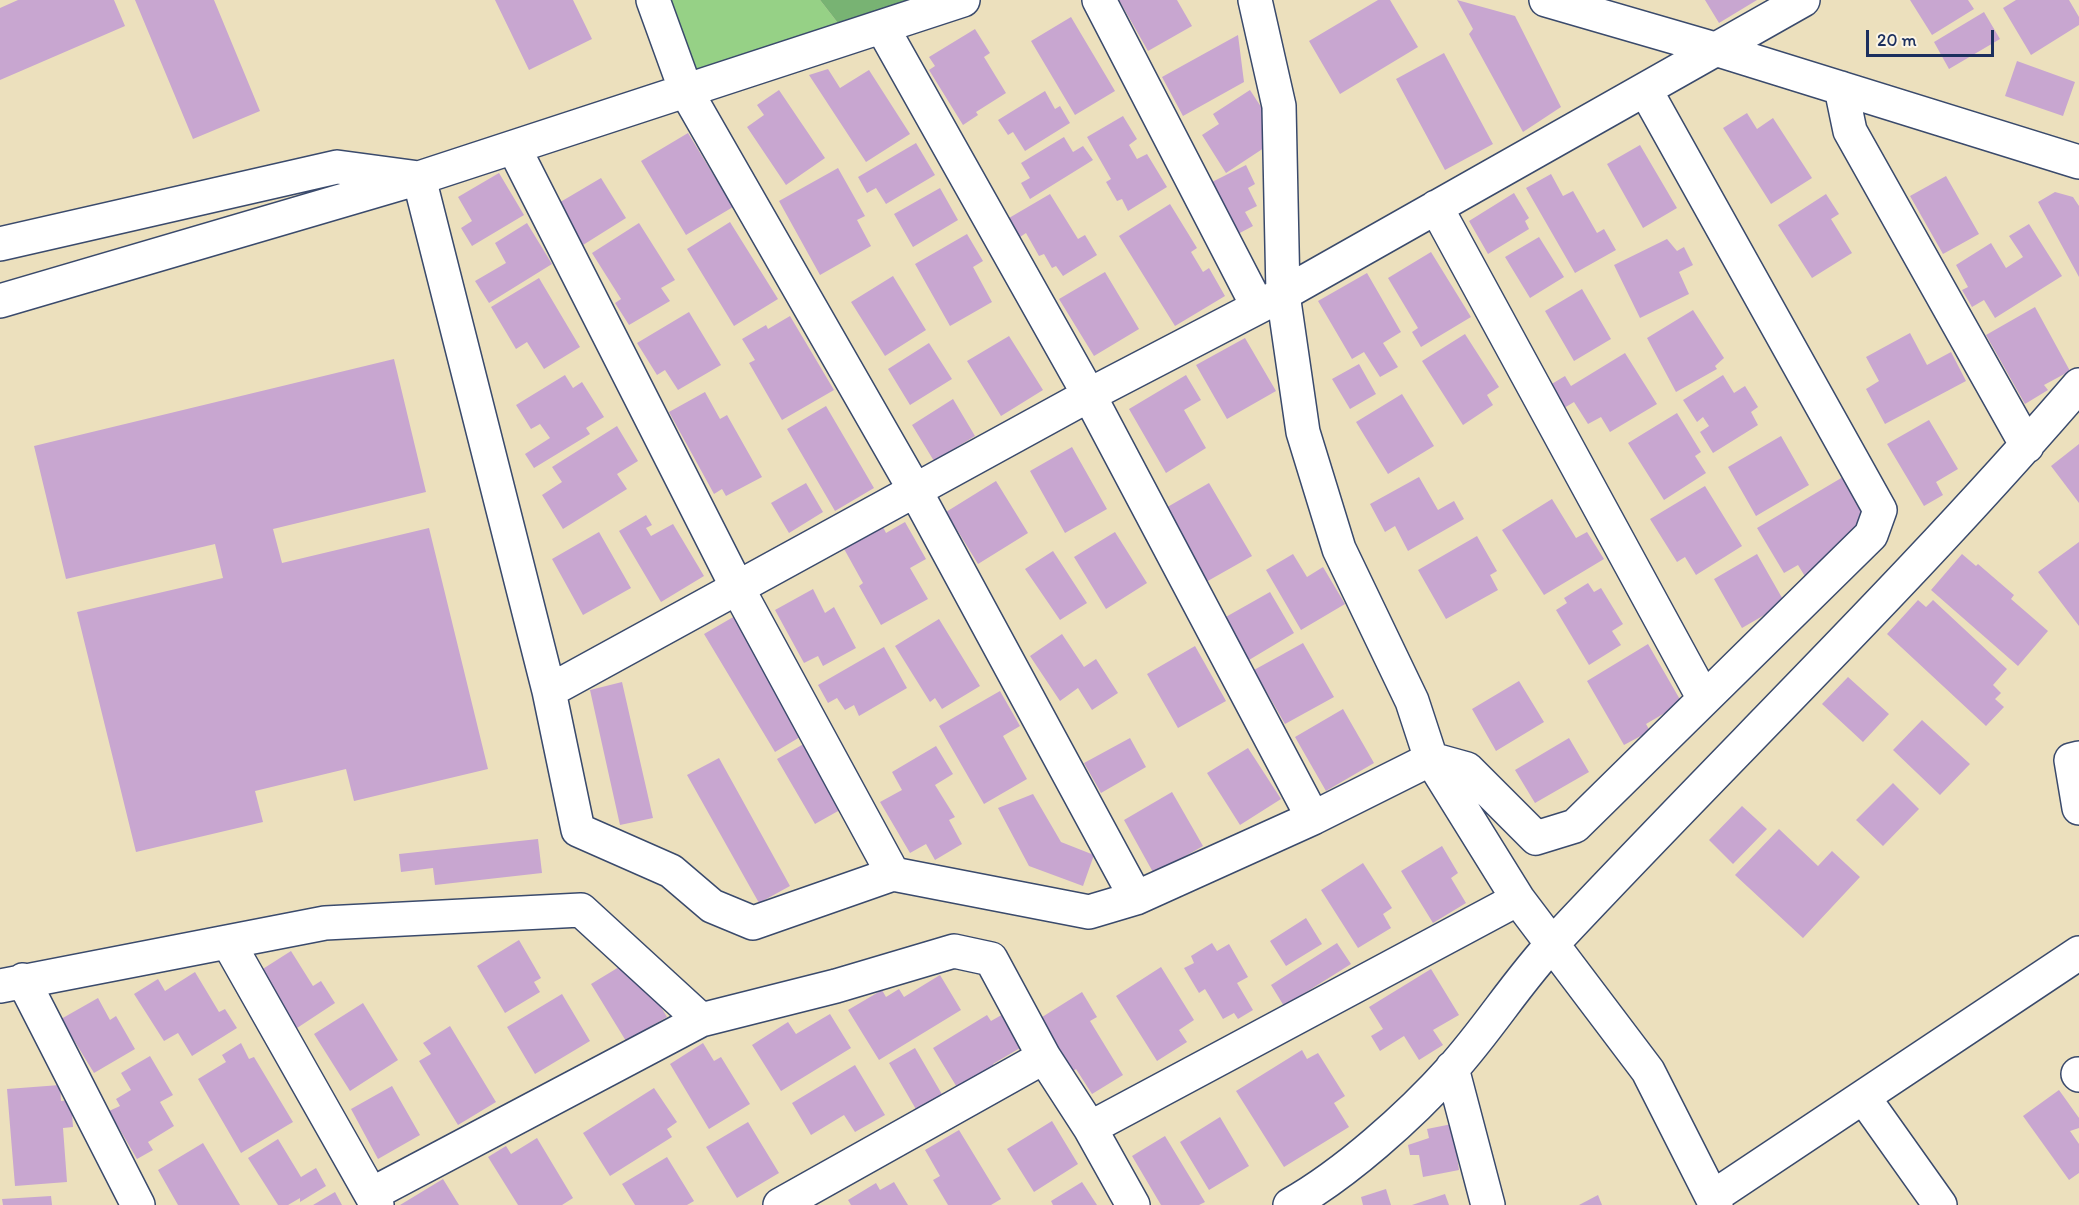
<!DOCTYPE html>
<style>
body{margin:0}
#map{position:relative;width:2079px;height:1205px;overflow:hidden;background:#ece0bd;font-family:Itim,sans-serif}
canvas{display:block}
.scale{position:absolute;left:1866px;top:30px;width:128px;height:27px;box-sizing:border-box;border:3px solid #1b2f5e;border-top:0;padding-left:8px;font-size:18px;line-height:21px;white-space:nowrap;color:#1b2f5e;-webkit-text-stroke:4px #fcf5e5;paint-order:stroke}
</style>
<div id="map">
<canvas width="2079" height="1205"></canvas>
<div class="scale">20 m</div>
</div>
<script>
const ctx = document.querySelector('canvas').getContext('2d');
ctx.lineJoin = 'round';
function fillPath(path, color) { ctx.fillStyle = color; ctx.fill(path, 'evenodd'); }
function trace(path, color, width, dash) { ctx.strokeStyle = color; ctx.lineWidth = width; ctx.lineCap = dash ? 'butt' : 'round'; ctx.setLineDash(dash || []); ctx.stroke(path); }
fillPath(new Path2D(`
 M653,0H820L841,27L686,91Z`), '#96d186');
fillPath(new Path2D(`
 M820,0H920L841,27Z`), '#78b373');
fillPath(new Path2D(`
 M18,0H114L125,26L0,80V8Z
 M135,0H214L260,111L193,139Z
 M495,0H573L592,39L529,70Z
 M1119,0H1177L1192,26L1148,51Z
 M1378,0H1390L1418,47L1340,94L1309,41Z
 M1457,0L1515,16L1561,107L1523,132L1469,34L1473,29Z
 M1705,0H1757L1719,23Z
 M1910,0H1968L1974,9L1932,35Z
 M2016,0H2069L2079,17V25L2031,55L2003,8Z
 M1984,12L2000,39L1949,69L1934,42Z
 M1071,17L1115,91L1075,115L1031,41Z
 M975,29L990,53L984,57L1006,93L976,112L978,115L963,125L929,70L935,66L929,57Z
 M1238,35L1244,82L1183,116L1162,77Z
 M1444,53L1493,144L1445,170L1396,79Z
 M2017,61L2075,82L2063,116L2005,96Z
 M828,69L840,88L869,70L910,134L866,162L809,75Z
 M779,90L825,158L786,185L747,127L764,115L757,105Z
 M1250,90L1265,113L1267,146L1226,173L1202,135L1219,124L1213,114Z
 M1045,91L1055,109L1060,106L1070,123L1025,151L1013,132L1008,135L998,120Z
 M1747,113L1757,129L1773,118L1812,178L1771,204L1723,128Z
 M1123,116L1137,139L1129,145L1137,159L1147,154L1167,187L1128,211L1122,199L1117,201L1106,182L1111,179L1087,137Z
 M688,133L733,207L686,235L641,161Z
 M1064,137L1073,152L1083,146L1093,160L1030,199L1021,183L1030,178L1021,163Z
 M916,143L935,175L886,204L876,188L867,193L858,177Z
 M1640,145L1677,208L1643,228L1607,164Z
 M1246,165L1255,184L1248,188L1257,206L1245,212L1253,226L1236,235L1210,183Z
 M838,168L865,216L857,220L871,246L820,275L779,201Z
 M499,173L524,215L472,246L461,228L472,221L458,197Z
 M1551,174L1563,196L1573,191L1597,233L1604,229L1616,250L1575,273L1526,188Z
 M1946,176L1979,234L1943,254L1910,196Z
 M601,178L626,218L583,245L557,204Z
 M940,188L958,220L913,247L894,214Z
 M2055,192L2073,197L2079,206V277L2038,202Z
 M1514,193L1529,218L1525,221L1529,229L1488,254L1469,221Z
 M1050,194L1078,239L1085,235L1097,255L1063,276L1056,266L1052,268L1044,254L1039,256L1026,233L1020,237L1009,218Z
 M1826,194L1839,214L1831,219L1852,253L1812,278L1778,225Z
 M1170,204L1197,248L1191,252L1203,272L1209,268L1225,296L1175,326L1119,236Z
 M730,222L778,299L734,326L687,249Z
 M527,223L552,264L489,303L475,281L506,263L495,243Z
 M639,223L675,280L661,288L670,301L629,325L615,303L621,299L592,253Z
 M2029,224L2062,276L1995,318L1984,300L1972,307L1962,290L1968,287L1956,265L1991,243L2006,268L2023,257L2009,236Z
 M967,234L983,261L973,267L992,302L950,326L915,264Z
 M1539,237L1564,277L1530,298L1505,257Z
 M1667,239L1677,251L1684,247L1693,265L1679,272L1689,294L1640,318L1614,265Z
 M1431,252L1471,317L1421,347L1412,332L1418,328L1388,278Z
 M1105,272L1139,329L1094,356L1059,299Z
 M1367,273L1401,332L1383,343L1398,367L1380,377L1364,352L1352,359L1318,301Z
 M893,276L926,330L885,356L851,302Z
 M539,278L580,347L544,369L527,342L516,349L491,307Z
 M1582,289L1611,339L1574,361L1545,311Z
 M2035,307L2070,371L2044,385L2048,390L2025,404L1986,335Z
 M1693,310L1724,358L1715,366L1717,369L1676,392L1647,338Z
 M689,312L721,365L678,390L665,370L657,375L637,343Z
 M790,316L834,390L782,420L749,363L755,360L742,339L766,325L768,329Z
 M1910,333L1927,365L1951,352L1966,381L1885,424L1866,389L1879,381L1866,357Z
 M1465,334L1499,387L1487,395L1493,405L1463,425L1422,361Z
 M1009,336L1043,390L1001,416L967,361Z
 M1245,338L1276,391L1227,419L1196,365Z
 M929,343L952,379L910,405L888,369Z
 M1625,353L1657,404L1610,432L1601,417L1588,424L1574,402L1564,408L1550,385L1565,376L1571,386Z
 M394,359L426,492L273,529L282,563L429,528L488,769L354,801L346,769L255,791L263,822L136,852L77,612L223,578L215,544L66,579L34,446Z
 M1359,364L1376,394L1350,409L1332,379Z
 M565,375L573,388L582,382L604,417L586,428L590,434L534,468L525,454L550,438L540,424L531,429L516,405Z
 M1186,375L1201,400L1184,410L1206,448L1166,473L1129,409Z
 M1723,375L1734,393L1745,386L1758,407L1751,412L1758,425L1713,453L1700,432L1709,426L1703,417L1697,422L1683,400Z
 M705,392L720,419L727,415L762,477L726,496L722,489L714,494L669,412Z
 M1402,394L1434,446L1388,474L1356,422Z
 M953,399L975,436L934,461L912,425Z
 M826,406L874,488L835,511L787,429Z
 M1677,413L1701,452L1695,456L1706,473L1664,500L1628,443Z
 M1929,420L1958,469L1936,482L1943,495L1924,506L1887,444Z
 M617,426L638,461L617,474L627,489L563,529L542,495L562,482L552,467Z
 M1781,436L1809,485L1756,516L1728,467Z
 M2079,444V503L2051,466Z
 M1072,447L1107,509L1065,533L1030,471Z
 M1848,474L1868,522L1806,578L1798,565L1784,573L1757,528Z
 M1419,477L1438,510L1454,501L1464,519L1408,551L1395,526L1385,532L1370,504Z
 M996,481L1028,533L978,564L946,512Z
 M806,483L823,512L789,533L771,503Z
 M1209,483L1252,556L1206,582L1164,509Z
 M1705,486L1742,546L1696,575L1685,557L1677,562L1650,519Z
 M1552,499L1576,538L1587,532L1604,559L1544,595L1502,530Z
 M646,515L652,525L646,528L651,536L673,524L704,576L661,602L619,531Z
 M905,522L926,559L910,568L928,599L881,625L859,586L863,583L843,547L882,525L886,533Z
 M599,532L631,588L583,615L552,559Z
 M1115,532L1147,583L1106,609L1074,557Z
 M1477,536L1497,571L1490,575L1498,590L1446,619L1418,570Z
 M2079,542V626L2038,572Z
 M1053,551L1087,603L1060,620L1025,569Z
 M1293,554L1307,577L1323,567L1345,604L1301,630L1266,570Z
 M1757,554L1785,603L1742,628L1714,579Z
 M1962,554L1976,566L1978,564L2014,595L2011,599L2048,631L2018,666L1931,590Z
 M1588,583L1594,592L1601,588L1623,624L1612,631L1621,645L1589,665L1556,610L1567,603L1564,598Z
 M813,589L825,613L834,607L856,648L823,666L818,656L804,663L775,610Z
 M1270,592L1294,633L1249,660L1224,618Z
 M1918,600L1926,607L1933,600L2007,669L1993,685L2001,693L1995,699L2004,707L1986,726L1887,634Z
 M735,616L805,734L775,752L704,634Z
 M939,619L980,686L942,709L935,698L930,702L895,646Z
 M1062,634L1084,667L1096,659L1118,693L1092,710L1078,688L1060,701L1030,656Z
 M1303,643L1334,697L1285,724L1254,670Z
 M1648,644L1682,703L1646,724L1650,731L1624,745L1587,681Z
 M1195,646L1226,701L1178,728L1147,674Z
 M884,647L907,688L859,716L854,705L845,710L837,698L828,703L818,685Z
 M1848,677L1889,714L1863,742L1822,704Z
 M1519,681L1544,722L1496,751L1472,709Z
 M622,682L653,818L620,825L590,690Z
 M1000,691L1020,726L1003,736L1027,779L984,804L939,726Z
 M1343,709L1374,763L1326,791L1295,737Z
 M1922,720L1970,764L1940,795L1893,750Z
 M1130,738L1146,767L1101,793L1084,763Z
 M1569,738L1589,772L1535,803L1515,770Z
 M809,741L847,806L815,824L777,759Z
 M936,746L953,774L935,785L955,817L949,820L962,844L935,860L926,844L910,853L880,802L902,790L892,772Z
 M1248,748L1281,799L1240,825L1207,773Z
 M719,758L790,886L759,903L687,775Z
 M1893,783L1919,809L1883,846L1856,820Z
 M1172,792L1203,846L1154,874L1124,820Z
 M1033,794L1061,842L1094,855L1083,886L1029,866L998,808Z
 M1742,806L1767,829L1733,864L1709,840Z
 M1779,829L1818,866L1832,851L1860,877L1803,938L1735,875Z
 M538,839L542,873L435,885L433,868L401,872L399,854Z
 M1442,846L1458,873L1451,878L1466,903L1433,923L1401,871Z
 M1363,863L1392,908L1383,914L1391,928L1358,948L1321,890Z
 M1306,918L1322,944L1286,966L1270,941Z
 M519,940L541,978L534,982L540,992L505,1013L477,966Z
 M1212,943L1217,951L1229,944L1248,977L1237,983L1253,1010L1238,1019L1234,1013L1223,1019L1205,989L1199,993L1184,968L1194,963L1191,956Z
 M1337,943L1351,964L1284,1006L1271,985Z
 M291,951L313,986L321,981L335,1003L294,1030L258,972Z
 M624,964L641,974L667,1017L626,1041L591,984Z
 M1161,967L1194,1020L1179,1030L1187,1042L1157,1061L1116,996Z
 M1431,969L1459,1015L1433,1030L1443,1045L1419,1060L1404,1036L1380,1051L1371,1036L1383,1029L1369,1007Z
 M195,972L219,1012L225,1009L237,1028L192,1056L178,1033L164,1041L134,994L158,979L165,991Z
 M940,975L961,1010L879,1060L848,1010L882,990L886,997L899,989L904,997Z
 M1082,992L1097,1017L1090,1021L1123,1075L1092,1094L1076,1069L1072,1072L1039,1019Z
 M562,994L590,1041L535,1074L507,1027Z
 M98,998L110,1020L116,1016L135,1049L94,1073L61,1019Z
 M363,1003L398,1060L350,1091L314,1034Z
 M1005,1013L1025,1045L993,1064L996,1069L958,1089L933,1048L987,1015L991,1021Z
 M830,1014L851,1048L781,1091L752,1045L788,1022L796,1034Z
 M450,1026L496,1102L458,1125L419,1061L431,1054L423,1043Z
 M241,1043L249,1059L254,1057L293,1122L241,1153L198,1079L226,1062L222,1055Z
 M703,1043L714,1061L721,1057L750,1104L709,1129L670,1064Z
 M915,1048L943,1096L917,1111L889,1063Z
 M1302,1050L1307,1059L1318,1053L1345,1096L1334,1103L1349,1127L1284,1167L1236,1091Z
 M150,1056L173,1095L160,1102L174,1126L148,1142L153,1150L137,1159L109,1111L120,1106L116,1099L131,1090L121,1073Z
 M855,1065L885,1115L855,1132L844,1115L811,1135L792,1103Z
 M60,1085L61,1101L71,1100L73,1127L63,1128L67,1182L15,1186L7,1089Z
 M392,1086L420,1135L378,1159L351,1109Z
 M654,1088L677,1122L667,1129L672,1137L610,1176L583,1133Z
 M2059,1090L2079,1118V1128L2070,1131L2079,1144V1173L2069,1180L2023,1116Z
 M1220,1117L1249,1166L1209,1190L1180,1142Z
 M1052,1121L1078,1164L1034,1192L1007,1149Z
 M748,1122L779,1173L737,1198L706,1147Z
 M1452,1124L1459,1170L1423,1177L1419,1155H1410L1408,1145L1429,1138L1427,1129Z
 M959,1130L1001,1199L991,1205H948L933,1180L940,1176L925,1150Z
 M1165,1136L1205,1202L1199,1205H1161L1132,1156Z
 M537,1138L573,1198L562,1205H518L488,1157L506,1146L511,1154Z
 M278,1139L301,1177L316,1168L326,1186L300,1202V1198L288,1205H278L248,1158Z
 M203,1143L240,1205H178L158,1170Z
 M667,1157L694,1201L687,1205H635L622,1184Z
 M443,1179L459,1205H400Z
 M894,1182L908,1205H851L848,1200L876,1183L880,1190Z
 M1082,1182L1097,1205H1053L1051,1201Z
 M1386,1189L1391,1205H1363L1361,1197Z
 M335,1192L342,1205H313Z
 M1445,1194L1449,1205H1412Z
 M1598,1195L1602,1205H1579Z
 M51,1196L52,1205H3L2,1199Z`), '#c8a6d0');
const street = new Path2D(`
 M653,0L686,91L916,492L1136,898
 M1099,0L1258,307
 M1255,0L1279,106L1283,294L1303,432L1339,549L1412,701L1431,759L1518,899L1648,1071L1716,1205
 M1546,0L1715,49L2079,162
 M882,27L1089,395L1313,818
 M1841,88L1850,131L2027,446
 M514,148L738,589L893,874
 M1436,207L1703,697
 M0,244L337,167L419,178L549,691L578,830L671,871L712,906L753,923L893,874L1089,912L1136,898L1313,818L1431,759L1467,769L1536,838L1575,826L1871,535L1880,510L1646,91
 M0,301L419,178L963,0
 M549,691L1089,395L1283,294L1803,0
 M2079,758L2071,760L2079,808
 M228,942L377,1205
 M23,980L138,1205
 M0,986L325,923L581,910L701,1020
 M1452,1068L1488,1205
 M2078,1074L2079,1075
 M1864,1098L1940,1205
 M1090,1128L1518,899
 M372,1194L701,1020L836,986L954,951L991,959L1044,1057L1090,1128L1133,1205
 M1713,1197L2079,953
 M780,1205L1044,1057
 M1290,1205C1345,1174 1410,1116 1452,1069C1489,1028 1518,980 1556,940C1730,754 1913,578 2079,385`);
trace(street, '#3a4a6c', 36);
trace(street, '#fff', 33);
</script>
